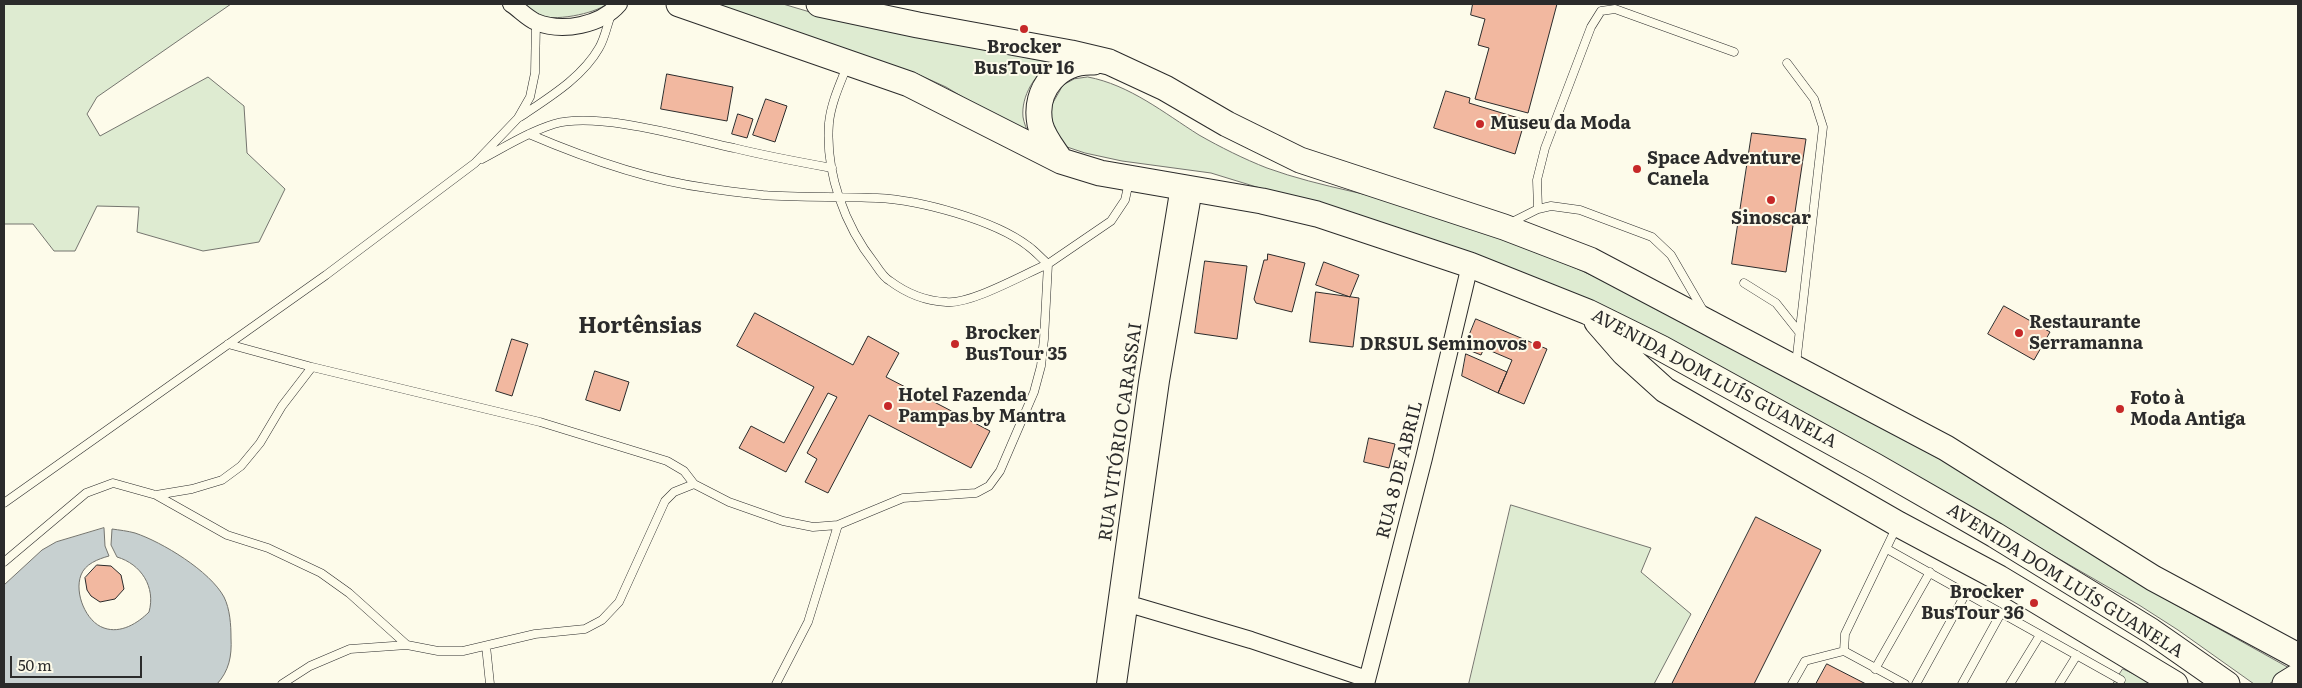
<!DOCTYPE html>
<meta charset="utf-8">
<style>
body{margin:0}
#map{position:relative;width:2302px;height:688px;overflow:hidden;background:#fdfbea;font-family:Literata,serif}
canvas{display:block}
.frame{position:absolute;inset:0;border:5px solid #2b2b2b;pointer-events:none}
.scale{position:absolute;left:10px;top:656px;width:132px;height:22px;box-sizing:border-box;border:2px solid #2b2b2b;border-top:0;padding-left:6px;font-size:15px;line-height:18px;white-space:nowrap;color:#2b2b2b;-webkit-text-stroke:4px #fdfbea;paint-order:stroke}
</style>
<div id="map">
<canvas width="2302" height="688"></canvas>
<div class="frame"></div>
<div class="scale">50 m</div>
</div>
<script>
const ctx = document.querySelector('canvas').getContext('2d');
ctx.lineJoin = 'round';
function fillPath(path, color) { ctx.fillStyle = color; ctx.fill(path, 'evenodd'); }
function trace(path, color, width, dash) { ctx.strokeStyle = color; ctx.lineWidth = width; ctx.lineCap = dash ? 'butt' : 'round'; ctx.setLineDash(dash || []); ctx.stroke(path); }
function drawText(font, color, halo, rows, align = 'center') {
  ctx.font = font + ' Literata,serif'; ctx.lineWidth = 4; ctx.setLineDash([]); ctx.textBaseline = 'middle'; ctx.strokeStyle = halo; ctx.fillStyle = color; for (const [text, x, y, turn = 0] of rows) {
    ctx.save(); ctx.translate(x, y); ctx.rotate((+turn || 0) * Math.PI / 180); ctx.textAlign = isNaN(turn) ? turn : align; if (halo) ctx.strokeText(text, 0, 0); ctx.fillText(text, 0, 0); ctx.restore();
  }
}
const green = new Path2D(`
 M4,4H231L97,97L87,114L100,136L208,77L244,106L247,153L285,189L259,242L203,251L137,232L139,207L97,206L75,251H54L33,224H4Z
 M521,4H607C594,14 553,22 537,15C532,13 526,7 521,4Z
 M709,4H783L820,15L1053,63C1035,73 1021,96 1023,117C1024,123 1027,130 1029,137L946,87L915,73Z
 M1088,77C1130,85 1164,113 1199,135C1220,147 1244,159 1267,168C1322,188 1380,195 1435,213C1498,234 1561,261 1622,289L1936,457L2019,504L2151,591L2291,669L2269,684H2254L2178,630L2139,605L1990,519L1403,232L1211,173L1122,161L1085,153L1067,147L1059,140L1052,129L1051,106L1063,85L1074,79Z
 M1511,505L1651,548L1641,572L1691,614L1654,684H1469Z
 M2123,669L2151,682L2153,684H2113Z`);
fillPath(green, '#deebd1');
trace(green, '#74746e', 1);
const water = new Path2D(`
 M104,528L105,546L109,556C98,559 85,564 81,575C74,593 86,622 104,628C121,634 138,623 149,612C156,587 141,564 117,557L111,545L112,529C119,530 128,531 135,533C162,542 210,571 224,597C230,609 231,625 231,638C232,656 229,671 217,684H4V585L42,550L56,542Z`);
fillPath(water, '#c7d0d0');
trace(water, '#74746e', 1);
const building = new Path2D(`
 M1473,4H1557L1528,113L1475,99L1489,48L1478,45L1485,19L1471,15Z
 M667,74L733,87L727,121L661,109Z
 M1446,91L1470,98L1469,103L1525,120L1515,154L1434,128Z
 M766,99L787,106L775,142L753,135Z
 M738,114L753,119L747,138L732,134Z
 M1752,133L1806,139L1786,272L1732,264Z
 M1268,254L1305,263L1292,312L1256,303L1254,299L1264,260H1267Z
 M1205,261L1247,266L1237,339L1195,333Z
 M1324,262L1359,275L1350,297L1316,285Z
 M1316,292L1359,298L1353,347L1310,342Z
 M2004,306L2050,332L2034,360L1988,334Z
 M755,313L853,365L868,336L899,353L886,377L990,431L971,468L869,415L828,493L805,482L817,459L807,453L837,397L828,393L786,472L739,448L751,426L784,443L814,387L737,346Z
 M1476,319L1547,349L1524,404L1498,393L1512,360L1484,348L1481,355L1471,351L1474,344L1467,341Z
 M512,339L528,344L512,396L496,391Z
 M1466,354L1507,372L1498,393L1462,376Z
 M595,371L629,382L620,411L586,400Z
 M1369,438L1395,444L1389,468L1364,462Z
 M1756,517L1821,550L1754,684H1672Z
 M97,565L111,566L121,575L124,589L115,599L100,602L91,596L87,590L85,578Z
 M1827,664L1866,684H1816Z`);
fillPath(building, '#f2b8a0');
trace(building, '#2b2b2b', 1);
const service = new Path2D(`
 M1787,63L1814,99L1823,127L1796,364
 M520,117C548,98 582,78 599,48C605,38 607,25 611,15
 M529,134C585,158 646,180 707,188C726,191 744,193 763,195C801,198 839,196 877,198C920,200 994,220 1028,246C1035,251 1041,258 1048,264C1024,274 970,305 946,302C926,301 906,293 890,281C884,278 879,270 875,264C845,226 825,173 829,123C831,103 840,84 847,66
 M482,159C505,147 528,132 554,124C598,111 688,138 734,148C766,156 799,162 832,168
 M1538,209L1537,180L1545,148L1591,27L1601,11L1615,9L1734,52
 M1510,223L1538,209L1551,206L1580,210L1652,237L1671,255L1704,312
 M1744,283L1776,303L1799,332
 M228,344L312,367L540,422L667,461L684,471L694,484L729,502L783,521L813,527L838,525L903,498L976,493L989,486L1000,471L1034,392L1041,366L1044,339L1048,264L1111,221L1125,200L1129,182
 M156,495L227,535L268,548L321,573L349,593L407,645
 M4,503L326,275L475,163L518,118L530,97L535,73L536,22
 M1896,528L1845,634L1844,651L1905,684
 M1887,549L2121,680
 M4,562L86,493L113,483L156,495L192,489L222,480L241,466L260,443L282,406L312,367
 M486,646L490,684
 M1875,669L1930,572
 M282,684L310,666L350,649L407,645L438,651H463L535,634L585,629L602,620L619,602L665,501L674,492L694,484
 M776,684L808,622L838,525
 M1792,684L1805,661L1844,651
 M1916,684L1966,593
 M1962,684L2001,613
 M2010,684L2040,635
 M2059,684L2077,655`);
const minor = new Path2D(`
 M511,4C519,9 527,18 536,22C563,33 601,25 619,4
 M1119,601L1251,640L1367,679
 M1105,684L1147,382L1179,186
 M1118,684L1161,381L1194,189
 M1366,684L1424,458L1470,265`);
const primary = new Path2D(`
 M679,4L909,84L1061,161L1100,173L1262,201L1317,214L1470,265L1588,312L1661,348L1875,466L1995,535L2151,631L2227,684
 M819,4L918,25L1071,53L1109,62L1165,88L1227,124L1300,160L1504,227L1590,260L1946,448L2153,578L2298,656
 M1061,161C1054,150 1043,137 1040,124C1033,89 1059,60 1094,62
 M1597,322L1624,353L1665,390L1898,524L1999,578L2175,684
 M2285,684L2298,676`);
trace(service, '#2b2b2b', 9);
trace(minor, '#2b2b2b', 18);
trace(primary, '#2b2b2b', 27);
trace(service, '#fdfbea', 8);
trace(minor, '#fdfbea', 16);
trace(primary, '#fdfbea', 25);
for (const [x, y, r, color] of [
 [1024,29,5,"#c62828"],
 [1480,124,5,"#c62828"],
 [1637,169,5,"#c62828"],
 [1771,200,5,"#c62828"],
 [2019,333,5,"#c62828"],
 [955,344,5,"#c62828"],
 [1537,345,5,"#c62828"],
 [888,406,5,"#c62828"],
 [2120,409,5,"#c62828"],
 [2034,603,5,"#c62828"]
]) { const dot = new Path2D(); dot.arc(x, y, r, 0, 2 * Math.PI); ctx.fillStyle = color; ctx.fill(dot); trace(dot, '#fdfbea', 2); }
drawText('bold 18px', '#2b2b2b', '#fdfbea', [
 ["Brocker",1024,48,"center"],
 ["BusTour 16",1024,69,"center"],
 ["Museu da Moda",1490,124],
 ["Space Adventure",1647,159],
 ["Canela",1647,180],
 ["Sinoscar",1771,219,"center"],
 ["Restaurante",2029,323],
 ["Serramanna",2029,344],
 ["Brocker",965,334],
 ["BusTour 35",965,355],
 ["DRSUL Seminovos",1527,345,"right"],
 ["Hotel Fazenda",898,396],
 ["Pampas by Mantra",898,417],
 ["Foto à",2130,399],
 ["Moda Antiga",2130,420],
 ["Brocker",2024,593,"right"],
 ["BusTour 36",2024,614,"right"]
], 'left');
drawText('18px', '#2b2b2b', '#fdfbea', [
 ["AVENIDA DOM LUÍS GUANELA",1714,379,28],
 ["RUA VITÓRIO CARASSAI",1121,432,-82],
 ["RUA 8 DE ABRIL",1400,470,-76],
 ["AVENIDA DOM LUÍS GUANELA",2065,581,32]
]);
drawText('bold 22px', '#2b2b2b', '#fdfbea', [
 ["Hortênsias",640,327]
]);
</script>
